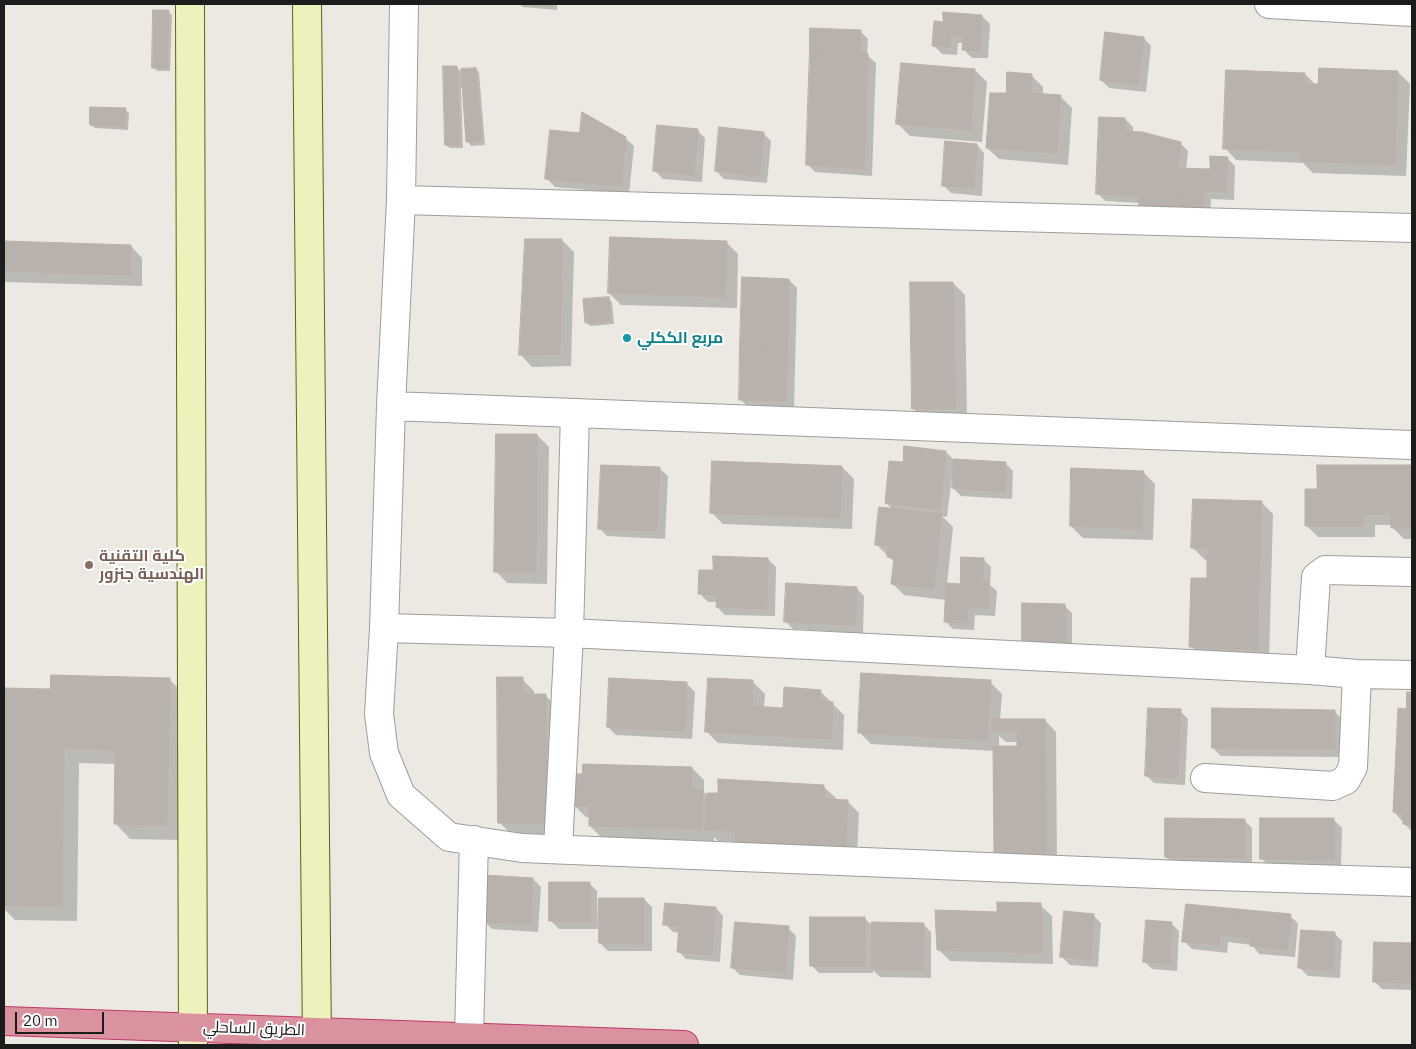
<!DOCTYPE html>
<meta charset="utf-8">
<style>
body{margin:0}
#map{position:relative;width:1416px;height:1049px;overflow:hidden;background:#ece9e2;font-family:"IBM Plex Sans",sans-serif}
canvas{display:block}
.frame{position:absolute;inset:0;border:5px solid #1c1c1c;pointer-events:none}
.scale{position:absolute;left:15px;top:1012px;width:89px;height:22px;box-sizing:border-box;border:2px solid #1c1c1c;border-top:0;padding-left:6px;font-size:15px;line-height:18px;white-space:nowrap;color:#1c1c1c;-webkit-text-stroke:4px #fff;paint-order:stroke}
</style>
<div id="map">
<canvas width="1416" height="1049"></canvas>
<div class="frame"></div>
<div class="scale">20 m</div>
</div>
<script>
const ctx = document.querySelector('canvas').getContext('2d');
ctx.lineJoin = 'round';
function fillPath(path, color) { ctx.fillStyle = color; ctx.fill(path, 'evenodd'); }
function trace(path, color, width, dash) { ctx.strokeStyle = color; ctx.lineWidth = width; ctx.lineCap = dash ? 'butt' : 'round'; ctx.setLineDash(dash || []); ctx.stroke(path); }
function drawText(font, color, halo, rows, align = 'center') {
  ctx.font = font + ' "IBM Plex Sans",Cairo,sans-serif'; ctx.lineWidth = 4; ctx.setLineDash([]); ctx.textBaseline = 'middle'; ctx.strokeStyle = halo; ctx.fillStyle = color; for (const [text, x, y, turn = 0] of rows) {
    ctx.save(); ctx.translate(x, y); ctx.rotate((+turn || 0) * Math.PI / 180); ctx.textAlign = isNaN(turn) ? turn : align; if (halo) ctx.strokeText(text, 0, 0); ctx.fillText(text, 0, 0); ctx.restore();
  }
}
fillPath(new Path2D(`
 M519,4H557V10L523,7Z
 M168,12L172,15L170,71H157L153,67Z
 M982,16L990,24L988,58H972L964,50V43H958L957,55L942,54L934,46L944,23Z
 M860,31L868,39L867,55L876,63L872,176L815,172L807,164Z
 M1144,38L1151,46L1146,92L1109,88L1101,80Z
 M457,67L462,73L476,69L479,72L485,145L471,146L468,142L463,88H461L463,148H450L446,145Z
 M975,70L987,82L982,142L910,136L898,124Z
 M1398,72L1410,84L1406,176L1313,173L1303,163L1236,160L1225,148L1305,74L1316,85Z
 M1031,75L1043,87V95L1060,96L1072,108L1068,165L999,159L987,148L1007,95Z
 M125,110L129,113L128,130L95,128L91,125Z
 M1125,119L1133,127V133H1142L1180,143L1188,151L1186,170L1211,171L1227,158L1235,166L1234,200L1211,199L1210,219L1140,203L1105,201L1097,193Z
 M697,130L705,138L702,182L663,179L655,171Z
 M763,133L771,141L767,183L724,179L716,171Z
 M625,138L634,146L629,194L555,187L547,179Z
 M977,145L984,153L982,196L951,193L943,185Z
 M562,240L574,252L571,366L532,367L521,355Z
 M4,242L131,246L142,258V286L4,282Z
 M726,242L738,254L737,308L621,305L609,293Z
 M789,280L797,288L794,409L748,407L740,399Z
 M953,283L965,295L967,420H925L913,408Z
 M608,298L612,302L614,324L590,326L586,322Z
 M537,435L549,447L547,584L507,583L496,571Z
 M946,452L954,460L1005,463L1013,471L1012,499L961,496L953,488L954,476H952L947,517L942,516L953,527L947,585H961L983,559L991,567L990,585L997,591L995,616L975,615L974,630L953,629L945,621L946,600L904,595L893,584L895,563L876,544L893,510L886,503L904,463Z
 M1319,466H1412V539H1404L1392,527V525H1375V537H1318L1306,525L1319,490Z
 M842,467L854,479L852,529L723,524L711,512Z
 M660,469L668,476L665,539L607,536L599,528Z
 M1143,472L1155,484L1153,540L1083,538L1071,526Z
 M1261,502L1273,514L1269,661L1203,658L1191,646L1208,580V560H1205L1193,548Z
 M768,559L776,567L775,616L725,615L717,607L718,602H708L700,594L714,571Z
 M856,588L864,596L863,633L793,629L785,621Z
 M1064,605L1072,613V655H1031Z
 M169,679L185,695L182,840L130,839L115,823L116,764L79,763L77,921L15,920L4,909V690H52Z
 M522,679L534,691V695H545L557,707L559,834L512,835L500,823Z
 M753,682L765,694L764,708L784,709L820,691L844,715L843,750L718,743L706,731Z
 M990,682L1002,694L1000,720H1045L1056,732L1057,865L995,853V751L871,744L859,732ZM999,736L1006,742H1018V747H999Z
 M687,684L695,692L692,739L616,735L608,727Z
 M1408,693L1412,694V832L1394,812Z
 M1180,711L1188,719L1185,785L1154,783L1146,775Z
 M1334,711L1342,719V757L1221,756L1213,748Z
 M692,768L704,780V792L708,796L824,787L836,798V801H847L859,813L857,858L749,852L738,842L718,841L714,837V841L602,838L590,826L591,817H586L574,805Z
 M1244,820L1252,828V865H1174L1166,857Z
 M1334,820L1342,828L1341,867L1269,866L1261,858Z
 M533,879L541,887L538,932L492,929L484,921Z
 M589,883L597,891L598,929H559L551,921Z
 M644,899L652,907V951H608L600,943Z
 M1040,905L1052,916L1053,964L950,961L938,949L998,914Z
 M716,908L723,916L720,962L686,959L678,951L680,933L673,932L665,924Z
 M1093,915L1101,923L1098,967L1070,965L1062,957Z
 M1290,916L1298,923L1295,957L1259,954L1252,945L1228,942L1227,953L1192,949L1184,941Z
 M865,919L873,926L923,924L931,932V978L880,977L873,970V973H819L811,965Z
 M1171,923L1179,931L1177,971L1152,969L1144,961Z
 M788,928L796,936L793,980L740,975L732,967Z
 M1334,933L1342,941L1340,978L1308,976L1300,968Z
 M1375,943L1412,944V990L1382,989L1374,981Z`), '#0003');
const building = new Path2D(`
 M518,4H554L553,6Z
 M153,10H169L167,68H152Z
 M943,12L982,15L980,51L962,50L963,36L950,35V47L932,46L934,21L943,22Z
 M810,28L861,30L860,51L810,49Z
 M1105,32L1144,37L1138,85L1100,80Z
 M810,49L860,51L868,54L866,108L808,105Z
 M901,63L975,69L971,130L896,124Z
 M443,66H457L460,145H445Z
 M476,68L482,141L466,142L461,69Z
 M1319,68L1398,71L1395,165L1300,161L1305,84H1318Z
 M1226,70L1305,73L1300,152L1223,149Z
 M1007,72L1032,74L1031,93L1061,95L1057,153L986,148L990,93H1006Z
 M808,105L866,108L864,169L806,165Z
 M90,107L126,108L125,127L90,125Z
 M582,112L626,137L621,186L575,182Z
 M1099,117L1125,118V131L1142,132L1138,196L1096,194Z
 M657,125L698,129L694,175L653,171Z
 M719,127L764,132L759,176L715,171Z
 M550,130L580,133L575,182L545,179Z
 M1142,132L1181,142L1178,168L1177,210L1139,207Z
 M945,141L977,144L974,188L942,186Z
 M1210,156L1228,157L1226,192L1204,191L1203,212L1177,210L1178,168L1210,169Z
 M610,237L727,241L725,297L608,293Z
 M525,239H562L560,354L519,355Z
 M4,241L131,245L130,275L4,271Z
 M742,277L789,279L788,347L740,343Z
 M910,282H953L956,408L912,409Z
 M609,297L611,321L585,323L583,299Z
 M740,343L788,347L786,401L739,400Z
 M496,434H537L536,572H494Z
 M904,446L946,451L940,510L885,503L889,461L903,462Z
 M954,459L1006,462L1005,492L952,488Z
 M712,461L842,466L840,518L710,513Z
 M601,465L660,467L657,531L598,529Z
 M1317,465H1412V528H1391V514H1364V526H1305V489H1317Z
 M1071,468L1144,471L1142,529L1070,526Z
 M1193,499L1262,501L1257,650L1189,647L1191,578H1207V549L1191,548Z
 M879,507L942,514L934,589L891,584L894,558L887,557L888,546L875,545Z
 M713,556L768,558L767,609L716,607L717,595L698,594L699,570H713Z
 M961,557L984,558L983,582H989L988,608L968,607L967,623L944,622L946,583L960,584Z
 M786,583L857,587L855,625L784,622Z
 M1022,603L1065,604V647H1022Z
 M861,673L991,680L987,740L858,733Z
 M51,675L170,678L167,825L114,824L115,750L64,748L62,906L4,905V688L50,689Z
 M497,677H523V694H546L547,823H498Z
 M609,678L687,682L685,731L607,727Z
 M708,678L753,680L752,706L783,708L784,687L821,690L820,701L833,702L831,739L705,732Z
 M1407,692H1412V825L1403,824V813L1393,812L1398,708L1406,709Z
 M1148,708L1181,709L1178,778L1145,776Z
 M1212,708L1274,709V749L1212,748Z
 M1274,709L1335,710V749H1274Z
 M993,719H1045L1046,853L994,854L993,746H1017V731H993Z
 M583,764L692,767V789L703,790L702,829L589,826V806H573V774H582Z
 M718,779L824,785V799L848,800L846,847L735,841L736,831L705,830L707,793H718Z
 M1165,818L1245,819V858L1165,857Z
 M1260,818H1334V860L1260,859Z
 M485,875L533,878L531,924L482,922Z
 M549,882H590V921H549Z
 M599,898H644V944L599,943Z
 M997,902L1041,903L1042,953L937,950L935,910L997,912Z
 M665,903L716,907L712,955L677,952L679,926L663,925Z
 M1186,904L1237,909L1234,936L1220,935V945L1182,942Z
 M1237,909L1291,914L1287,950L1250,946L1251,938L1234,936Z
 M1064,911L1094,914L1091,960L1060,957Z
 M810,917H865L866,966H810Z
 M1146,920L1172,922L1170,964L1143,962Z
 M735,922L789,926L785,972L731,968Z
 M872,922L924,923L923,970L871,969Z
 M1301,930L1335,932L1333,970L1298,968Z
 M1374,942L1412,943V983L1373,982Z`);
fillPath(building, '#b9b2ac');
trace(building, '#bcb0a6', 1);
const street = new Path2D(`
 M404,4L401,200L391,406L384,628L379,714L384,753L401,795L449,837L522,848L1182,875L1412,882
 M1269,4L1412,12
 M401,200L1412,228
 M391,406L1412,445
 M384,628L569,633L1310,670L1357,674L1412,675
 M1310,670L1316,577L1325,570L1412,572
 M1205,778L1333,786L1346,780L1353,767L1357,674
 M558,849L569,633L575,413
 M469,1037L474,840`);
const secondary = new Path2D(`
 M190,4L193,1045
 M307,4L317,1045`);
const highway = new Path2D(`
 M4,1021L684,1045`);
trace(street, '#9d9d9d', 30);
trace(secondary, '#5a6411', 30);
trace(highway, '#c23765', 30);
trace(street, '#fff', 28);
trace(secondary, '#eef1bb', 28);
trace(highway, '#db929f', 28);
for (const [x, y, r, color] of [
 [627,338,5,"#0f9aa8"],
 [89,565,5,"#8d6e63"]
]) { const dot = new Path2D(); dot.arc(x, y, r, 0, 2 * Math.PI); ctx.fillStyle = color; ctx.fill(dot); trace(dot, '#fff', 2); }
drawText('bold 16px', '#0d838f', '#fff', [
 ["مربع الككلي",637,338]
], 'left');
drawText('bold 16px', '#785e54', '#fff', [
 ["كلية التقنية",99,556],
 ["الهندسية جنزور",99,574]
], 'left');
drawText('16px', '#1c1c1c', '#fff', [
 ["الطريق الساحلي",254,1029,2]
]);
</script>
